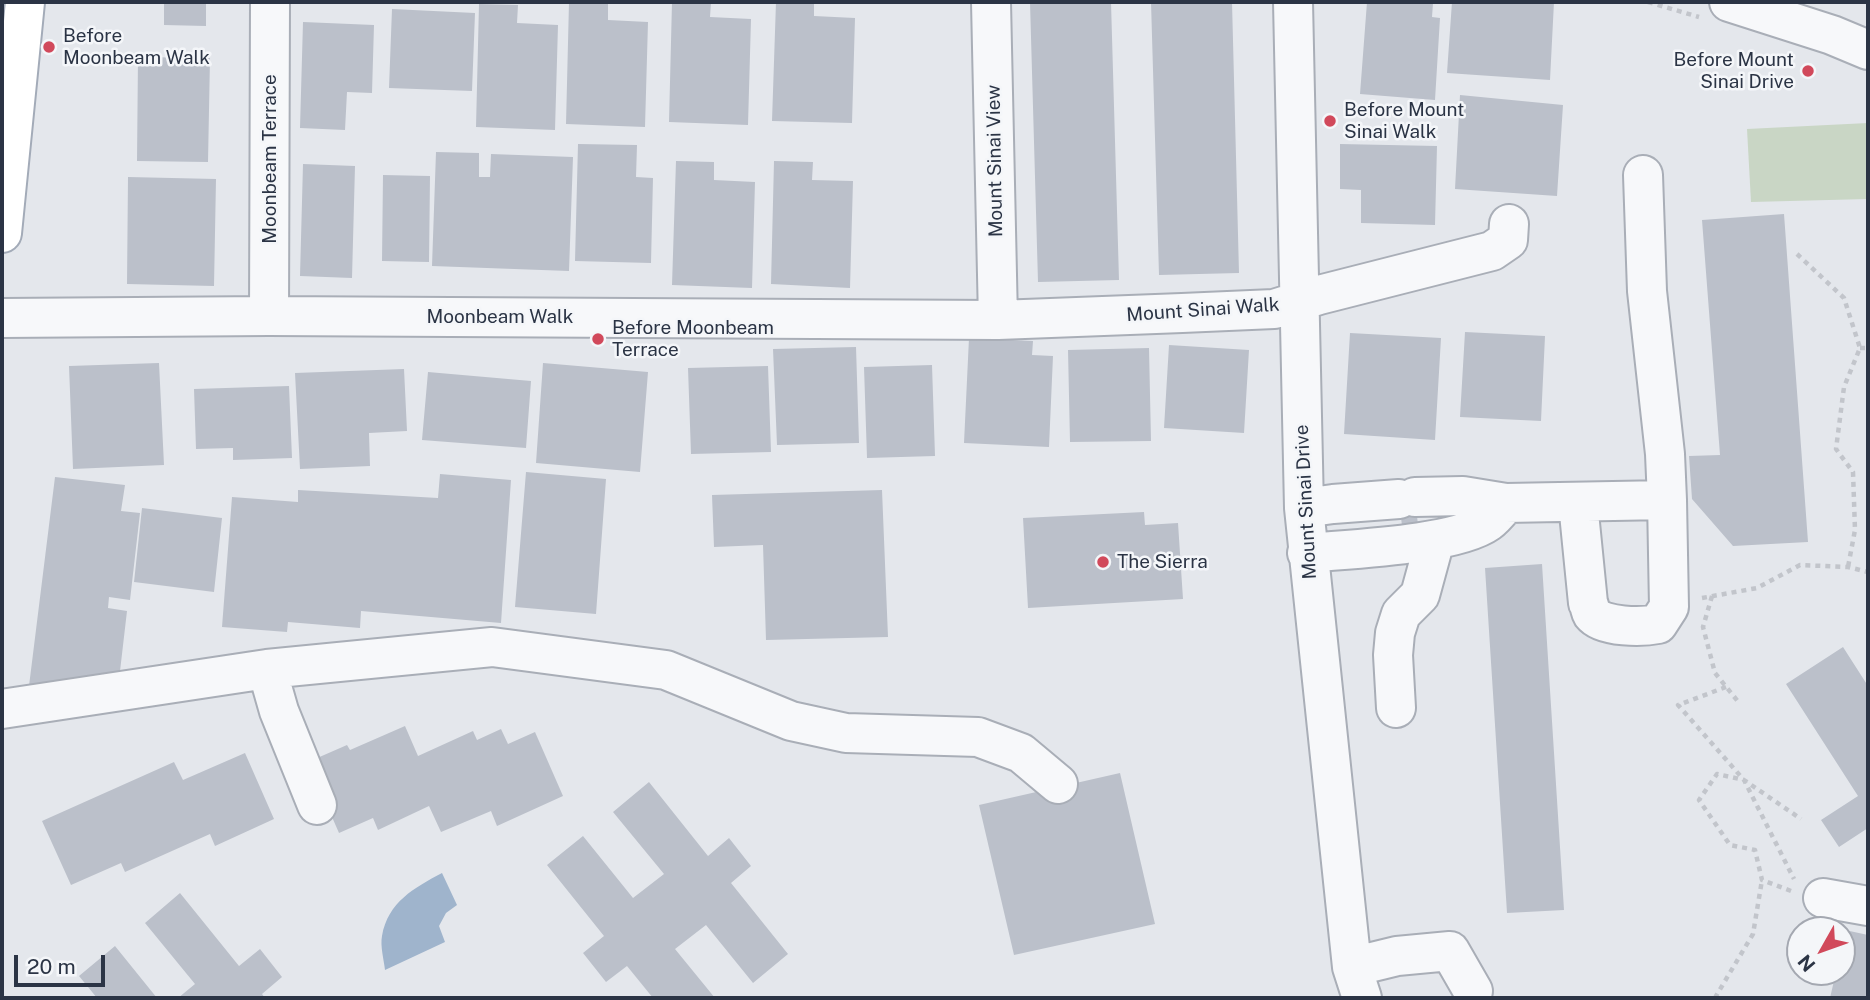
<!DOCTYPE html>
<style>
body{margin:0}
#map{position:relative;width:1870px;height:1000px;overflow:hidden;background:#e4e7ec;font-family:"Public Sans",sans-serif}
canvas{display:block}
.frame{position:absolute;inset:0;border:4px solid #2b3445;pointer-events:none}
.north{position:absolute;left:1786px;top:916px;width:70px;height:70px;box-sizing:border-box;background:#f4f6f9;border:2px solid #a4a8b1;border-radius:50%;rotate:230deg;font-size:19px;font-weight:700;line-height:28px;text-align:center;color:#2b3445}
.north::after{content:'';display:block;margin:auto;width:24px;height:32px;background:#d1495b;clip-path:polygon(50% 0,100% 100%,50% 72%,0 100%)}
.scale{position:absolute;left:14px;top:955px;width:91px;height:32px;box-sizing:border-box;border:4px solid #2b3445;border-top:0;padding-left:9px;font-size:21px;line-height:24px;white-space:nowrap;color:#2b3445;-webkit-text-stroke:5px #f4f6f9;paint-order:stroke}
</style>
<div id="map">
<canvas width="1870" height="1000"></canvas>
<div class="frame"></div>
<div class="north">N</div>
<div class="scale">20 m</div>
</div>
<script>
const ctx = document.querySelector('canvas').getContext('2d');
ctx.lineJoin = 'round';
function fillPath(path, color) { ctx.fillStyle = color; ctx.fill(path, 'evenodd'); }
function trace(path, color, width, dash) { ctx.strokeStyle = color; ctx.lineWidth = width; ctx.lineCap = dash ? 'butt' : 'round'; ctx.setLineDash(dash || []); ctx.stroke(path); }
function drawText(font, color, halo, rows, align = 'center') {
  ctx.font = font + ' "Public Sans",sans-serif'; ctx.lineWidth = 5; ctx.setLineDash([]); ctx.textBaseline = 'middle'; ctx.strokeStyle = halo; ctx.fillStyle = color; for (const [text, x, y, turn = 0] of rows) {
    ctx.save(); ctx.translate(x, y); ctx.rotate((+turn || 0) * Math.PI / 180); ctx.textAlign = isNaN(turn) ? turn : align; if (halo) ctx.strokeText(text, 0, 0); ctx.fillText(text, 0, 0); ctx.restore();
  }
}
fillPath(new Path2D(`
 M1868,123V199L1751,202L1747,129Z`), '#c9d6c5');
fillPath(new Path2D(`
 M442,873L457,905L446,913L439,926L445,942L385,970C384,960 380,946 382,936C388,902 414,888 442,873Z`), '#9fb4cc');
fillPath(new Path2D(`
 M164,2H206V26L164,25Z
 M569,2H608V20L648,22L645,127L566,124Z
 M672,2H711L710,17L751,19L748,125L669,122Z
 M776,2H814V16L855,18L852,123L772,121Z
 M1030,2H1111L1119,280L1038,282Z
 M1151,2H1232L1239,273L1159,275Z
 M1367,2L1433,3L1432,17L1440,18L1435,100L1360,94Z
 M1452,2H1554L1550,80L1447,73Z
 M479,4L518,5L517,23L558,25L555,130L476,127Z
 M392,9L475,13L472,91L389,88Z
 M303,22L374,25L372,93L347,92L345,130L300,128Z
 M138,57L210,58L208,162L137,161Z
 M1460,95L1563,105L1557,196L1455,189Z
 M578,144L637,145L636,177L653,178L651,263L575,261Z
 M1340,144L1437,146L1435,225L1361,223V190L1340,189Z
 M436,152L479,153V177H490L491,154L573,157L569,271L432,266Z
 M676,161L714,162V180L755,182L752,288L672,285Z
 M774,161L813,162L812,180L853,181L850,288L771,284Z
 M303,164L355,166L352,278L300,276Z
 M383,175L430,176L429,262L382,261Z
 M128,177L216,179L214,286L127,284Z
 M1784,214L1808,542L1733,546L1692,499L1689,456L1720,455L1702,220Z
 M1465,332L1545,336L1541,421L1460,417Z
 M1350,333L1441,338L1435,440L1344,434Z
 M969,338L1033,341L1032,355L1053,356L1049,447L964,443Z
 M1169,345L1249,350L1244,433L1164,428Z
 M856,347L859,443L777,445L773,349Z
 M1149,348L1151,441L1070,442L1068,350Z
 M159,363L164,465L73,469L69,366Z
 M543,363L648,372L640,472L536,463Z
 M932,365L935,456L867,458L864,367Z
 M768,366L771,452L691,454L688,368Z
 M404,369L407,431L369,433L370,466L300,469L295,373Z
 M428,372L531,381L526,448L422,440Z
 M289,386L292,458L233,460V448L196,449L194,389Z
 M526,472L606,479L596,614L515,607Z
 M440,474L511,480L501,623L361,611L360,628L288,622L287,632L222,627L232,497L298,502V490L438,498Z
 M55,477L125,485L121,511L140,513L130,600L109,597L108,608L127,611L117,697L29,686Z
 M1414,489L1418,525L1402,526L1398,491Z
 M882,490L888,637L766,640L763,545L714,547L712,495Z
 M142,508L222,518L214,592L134,582Z
 M1144,512L1145,525L1178,523L1183,599L1028,608L1023,518Z
 M1542,564L1564,910L1507,913L1485,568Z
 M1843,647L1868,686V828L1839,847L1821,820L1858,796L1786,684Z
 M405,726L418,756L473,731L477,740L501,729L508,744L535,732L563,796L497,826L491,811L441,832L429,806L378,830L373,818L339,833L308,762L347,745L350,750Z
 M245,753L274,819L215,846L210,834L125,872L121,863L71,885L42,821L174,762L183,780Z
 M1120,773L1155,924L1014,955L979,805Z
 M649,782L708,856L729,838L751,866L731,883L788,954L753,983L706,925L675,949L715,998H653L627,966L606,982L583,953L604,936L547,865L583,836L633,898L664,874L613,812Z
 M180,893L239,966L260,949L282,977L262,994L265,998H178L195,984L145,923Z
 M1845,930L1868,935V998H1830L1836,972H1842V942Z
 M115,946L157,998H97L79,976Z`), '#bbc0ca');
const minor = new Path2D(`
 M991,2L998,320
 M1293,2L1304,508L1352,967L1362,998
 M1729,2L1832,35L1868,50
 M269,316L270,2
 M2,318L269,316L998,320L1182,313L1274,309L1319,295L1492,251L1508,240L1509,224
 M1415,497L1463,496L1506,503L1667,500
 M1578,503L1588,603C1590,606 1590,611 1592,614C1603,628 1643,627 1658,624L1669,607L1667,500L1665,454L1647,291L1643,175
 M1304,508L1333,504L1399,499
 M1307,553C1349,549 1456,545 1488,522C1495,517 1501,509 1506,503
 M267,669L279,711L317,805
 M1396,708L1393,655L1395,633L1401,614L1420,595L1435,540
 M2,709L267,669L492,647L666,670L791,721L846,733L978,737L1021,753L1058,784
 M1823,898L1868,906
 M1352,967L1397,956L1450,951L1473,991`);
const major = new Path2D(`
 M2,233L25,2`);
trace(minor, '#a9aeb7', 42);
trace(major, '#a3abb8', 42);
trace(new Path2D(`
 M1648,2L1699,17
 M1797,254L1844,298L1860,348L1844,387L1836,449L1853,472L1855,530L1848,567
 M1860,348H1868
 M1712,596L1703,627L1715,673L1740,704
 M1702,598L1757,588L1800,565L1848,567L1868,572
 M1726,687L1678,705L1744,780L1801,819
 M1791,891L1762,880L1755,850L1730,845L1699,800L1717,774L1744,780L1794,879
 M1717,998L1716,996L1753,934L1762,880`), '#c2c5cb', 4.5, [5, 5]);
trace(minor, '#f7f8fa', 38);
trace(major, '#fff', 38);
for (const [x, y, r, color] of [
 [49,47,7,"#d1495b"],
 [1808,71,7,"#d1495b"],
 [1330,121,7,"#d1495b"],
 [598,339,7,"#d1495b"],
 [1103,562,7,"#d1495b"]
]) { const dot = new Path2D(); dot.arc(x, y, r, 0, 2 * Math.PI); ctx.fillStyle = color; ctx.fill(dot); trace(dot, '#f4f6f9', 2.5); }
drawText('19px', '#2b3445', '#f4f6f9', [
 ["Before",63,36],
 ["Moonbeam Walk",63,58],
 ["Before Mount",1794,60,"right"],
 ["Sinai Drive",1794,82,"right"],
 ["Before Mount",1344,110],
 ["Sinai Walk",1344,132],
 ["Before Moonbeam",612,328],
 ["Terrace",612,350],
 ["The Sierra",1117,562]
], 'left');
drawText('19px', '#2b3445', '#f4f6f9', [
 ["Moonbeam Terrace",270,159,-90],
 ["Mount Sinai View",995,161,-91],
 ["Mount Sinai Walk",1203,310,-4],
 ["Moonbeam Walk",500,317],
 ["Mount Sinai Drive",1306,502,-93]
]);
</script>
